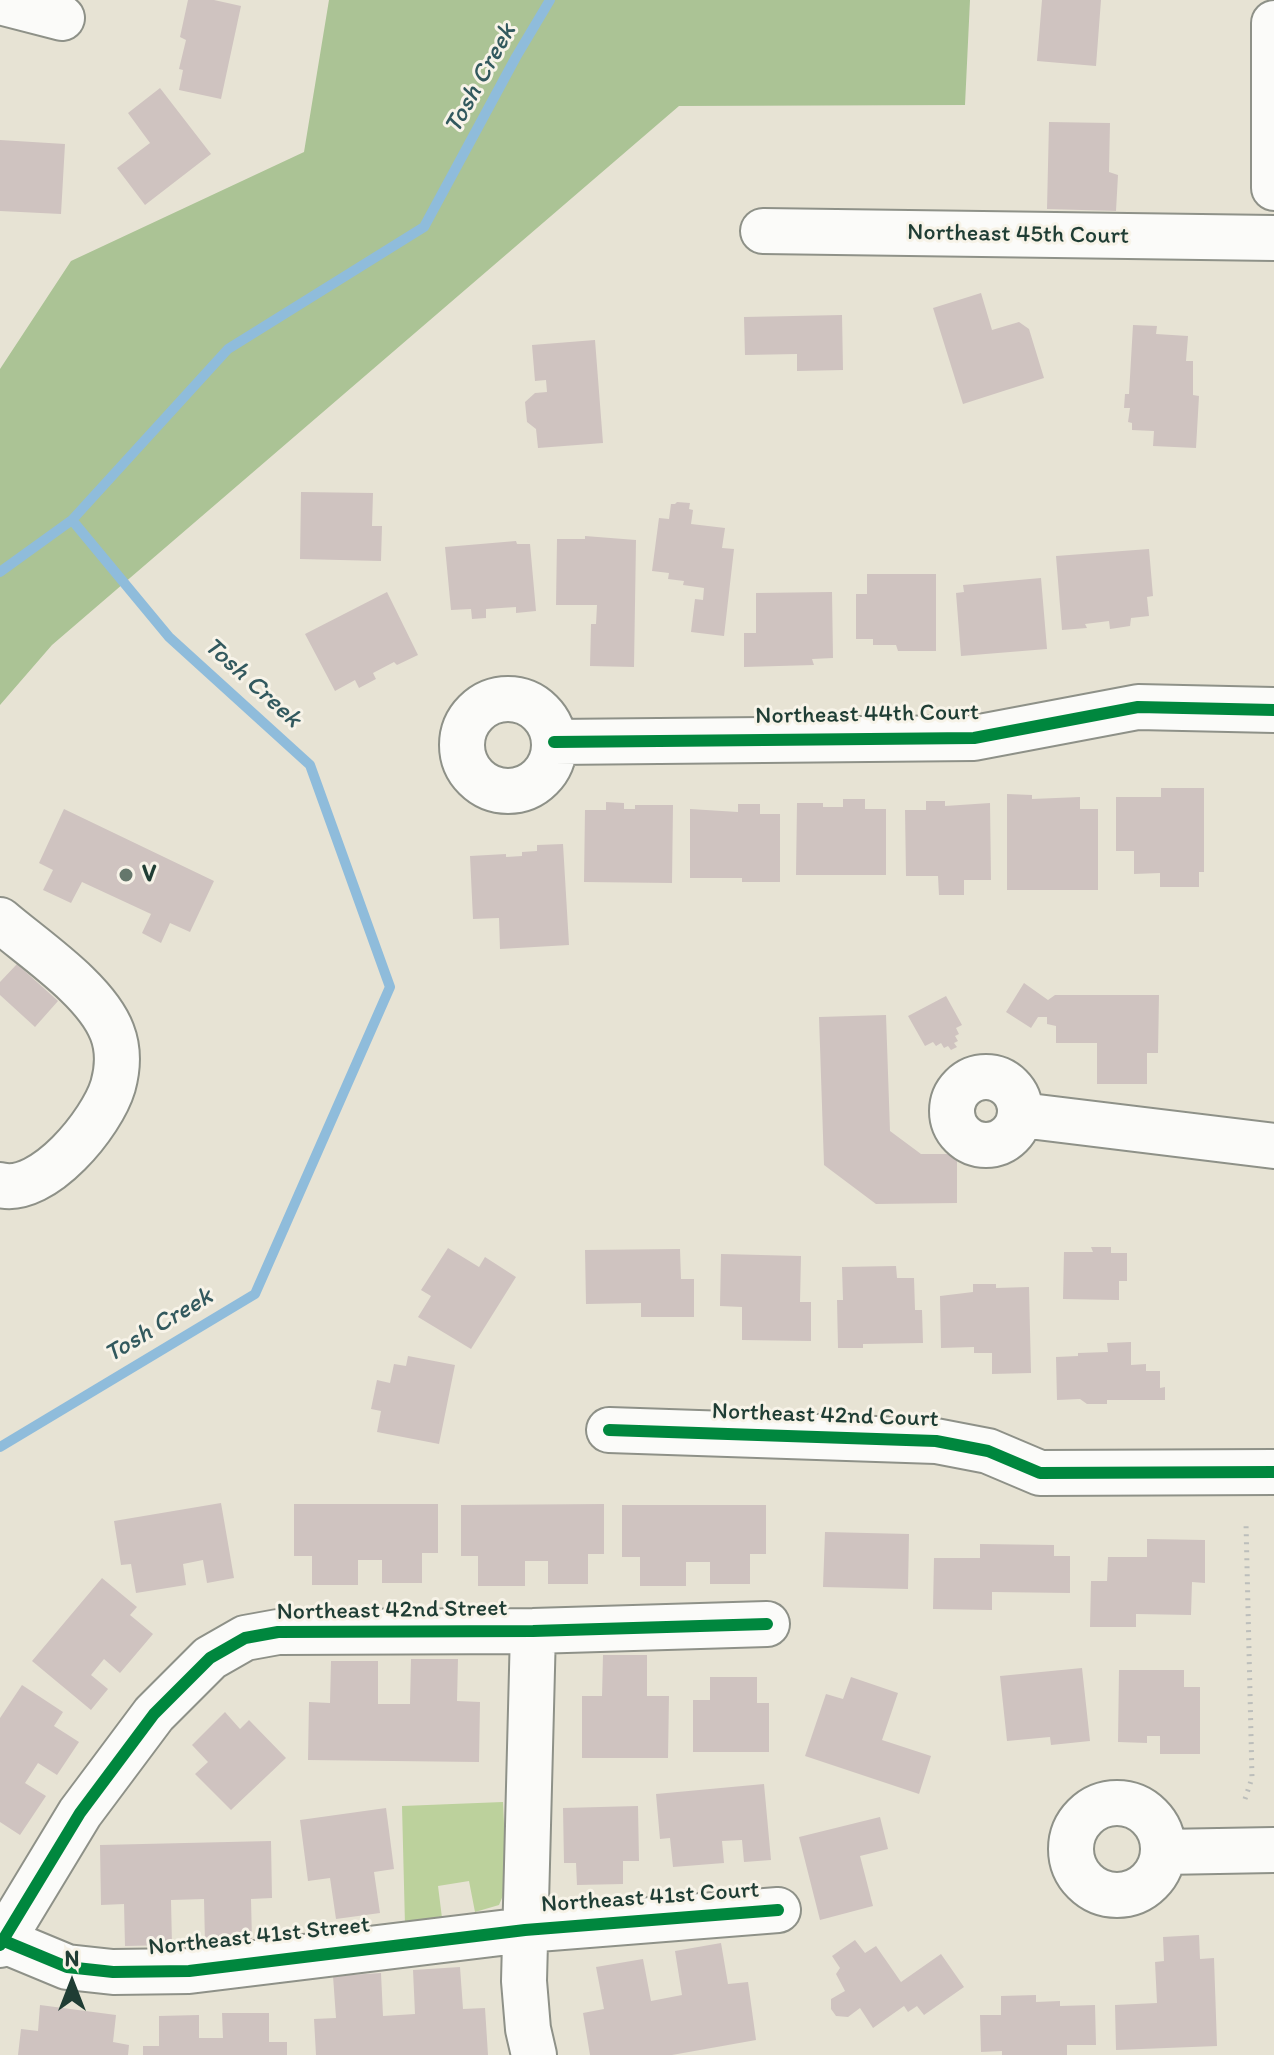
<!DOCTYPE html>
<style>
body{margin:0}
#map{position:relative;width:1274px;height:2055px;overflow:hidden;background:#e7e3d4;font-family:Itim,sans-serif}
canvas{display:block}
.north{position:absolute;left:32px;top:1943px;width:80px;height:80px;-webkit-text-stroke:6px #f7f3e8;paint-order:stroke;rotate:0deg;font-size:22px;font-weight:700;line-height:32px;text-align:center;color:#1f3d34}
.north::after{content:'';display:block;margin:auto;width:28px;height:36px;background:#1f3d34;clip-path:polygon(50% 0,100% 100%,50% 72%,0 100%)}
</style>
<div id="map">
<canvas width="1274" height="2055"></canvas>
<div class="north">N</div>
</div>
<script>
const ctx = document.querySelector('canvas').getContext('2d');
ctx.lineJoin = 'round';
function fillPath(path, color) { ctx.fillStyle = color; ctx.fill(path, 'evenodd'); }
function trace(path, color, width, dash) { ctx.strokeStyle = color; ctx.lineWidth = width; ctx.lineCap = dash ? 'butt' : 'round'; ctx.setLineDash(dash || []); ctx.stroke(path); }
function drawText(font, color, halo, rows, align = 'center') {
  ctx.font = font + ' Itim,sans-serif'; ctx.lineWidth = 6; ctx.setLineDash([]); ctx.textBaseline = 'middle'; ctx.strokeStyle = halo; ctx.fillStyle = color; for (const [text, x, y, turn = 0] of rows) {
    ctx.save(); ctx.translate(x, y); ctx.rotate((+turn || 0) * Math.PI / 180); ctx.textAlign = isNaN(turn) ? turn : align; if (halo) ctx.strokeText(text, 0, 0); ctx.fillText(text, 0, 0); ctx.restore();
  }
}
fillPath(new Path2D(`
 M503,1802L507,1886L499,1905L475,1912L469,1881L438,1886L442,1918L405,1925L402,1806Z`), '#bcd19c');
fillPath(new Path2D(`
 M329,0H970L965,105L679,106L52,645L0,705V369L71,261L304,152Z`), '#abc395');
trace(new Path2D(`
 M0,572L72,520
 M0,1447L255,1294L390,987L310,765L169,637L72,520L228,349L424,227L516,57L550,0`), '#8fbcdb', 10);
fillPath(new Path2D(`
 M188,0H214L241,6L221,99L179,90L183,70L179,69L186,40L180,37Z
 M1042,0H1101L1096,66L1037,61Z
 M160,88L211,154L145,205L117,168L150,143L128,113Z
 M1049,122L1110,123L1109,172L1118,175L1116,211L1047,209Z
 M0,140L65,144L61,214L0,211Z
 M981,293L992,330L1019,322L1029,329L1044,378L963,404L933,308Z
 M842,315L843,370L797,371V354L745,355L744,317Z
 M1133,325L1157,326L1156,334L1188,336L1186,361H1193V395L1199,396L1196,448L1153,446L1154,431L1132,430V423L1128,422L1130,408H1124L1125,394H1129Z
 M595,340L603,443L538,448L536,429L527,422L525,402L535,393L547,392L546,380L535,381L532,345Z
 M301,492L373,493L372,526H382L381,561L300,559Z
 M677,502L690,503L689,509L693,510L691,524L725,528L722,548L734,549L724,636L691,632L695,599L703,600L704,588L683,585L684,581L668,579L669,573L652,571L659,518L669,519L671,504H675Z
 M585,536L636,540L634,667L590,666L591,624H596L597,605H556L557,539H585Z
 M516,541L517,544H530L536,611L516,613V607L486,609V618L472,619L471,609L451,610L445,547Z
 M1149,549L1153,596L1147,597L1149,616L1131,618L1130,626L1110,629L1109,621L1085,624L1087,628L1062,630L1056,556Z
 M867,574H936V651H898L896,645H873V639H856V594H867Z
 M1041,578L1047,649L961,656L956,593L964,592L963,585Z
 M387,592L418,655L397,665L394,662L373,673L376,679L359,688L355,680L335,691L305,634Z
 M832,592L833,658L812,659L814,665L744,667V633H756V593Z
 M1161,788H1204V872H1199V887H1160V873L1134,874V851H1116V797H1161Z
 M1007,794L1032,795V799L1080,797V809H1098V890H1007Z
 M843,799H865V809H886V875H796L797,803H823V807H843Z
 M926,801H945V806L990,803L991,880H964V895H939L938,876H906L905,810H926Z
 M606,802L624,803V809H635V805H673L672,883L584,882L585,810H606Z
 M738,804H760V814H780V882H742V878H690V809L738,812Z
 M64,809L214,881L190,932L170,923L161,943L142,933L151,914L82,882L71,903L43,890L53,870L39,863Z
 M563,844L569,945L500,949L499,918L473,919L470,856L506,854V857L522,856V852L537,851V845Z
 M17,964L58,1001L35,1027L0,995V982Z
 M1024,983L1048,1000L1055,995H1159L1158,1053H1147V1084H1097V1043H1056V1026L1047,1024V1017H1038L1031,1028L1006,1012Z
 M946,996L962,1025L956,1028L959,1034L955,1036L958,1041L954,1043L957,1047L951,1050L948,1046L944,1048L941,1043L936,1046L933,1042L925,1046L908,1016Z
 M886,1015L890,1131L921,1154H957V1203L876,1204L824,1165L819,1017Z
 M1091,1247H1111V1253H1127V1281H1119V1300L1063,1299L1064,1252H1093Z
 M448,1248L479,1267L485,1257L516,1277L471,1349L418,1317L431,1296L421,1290Z
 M680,1249L681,1279H694V1317H641V1303L586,1304L585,1250Z
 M721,1254L801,1256L800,1302H811V1341L742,1340V1307L720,1306Z
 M896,1266L897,1278H914L915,1310H922L923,1343L863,1344V1348H838L837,1300H843L842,1267Z
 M973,1284H996V1288L1029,1287L1031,1373L992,1374V1353H974V1347L941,1348L940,1296L973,1292Z
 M1131,1342V1365L1146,1364V1371H1160V1388L1165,1387V1400H1107V1404H1087L1080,1399L1057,1400L1056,1357L1078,1356V1353L1108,1352L1107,1343Z
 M408,1356L455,1365L439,1444L377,1432L381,1411L371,1409L377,1380L390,1383L394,1364L406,1366Z
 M221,1503L234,1578L207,1583L203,1560L183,1564L186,1585L136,1593L131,1564L121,1565L114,1521Z
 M294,1504H438V1553H422V1583H382V1560H358V1585H312V1556H294Z
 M604,1504V1554H588V1584H548V1561H525V1586H478V1556H461V1505Z
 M622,1505H766V1554H750V1584H710V1562H686V1586H640V1557H622Z
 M825,1532L909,1534L908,1589L823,1587Z
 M1147,1539L1205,1540V1583L1192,1582L1191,1615L1136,1614V1627H1090L1091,1581H1107L1108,1557H1147Z
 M980,1544L1054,1545V1556H1070V1593L992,1592V1610L933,1609L934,1558H980Z
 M102,1578L137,1607L130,1615L153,1634L120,1673L104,1659L91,1675L108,1689L91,1710L32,1661Z
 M603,1655H647V1696H669L668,1758H582V1696H602Z
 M411,1659H458L457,1701L480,1702L479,1762L308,1760L309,1702L330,1703L331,1661H378V1704H410Z
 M1082,1668L1090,1741L1051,1745L1050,1737L1007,1741L1000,1676Z
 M1119,1670H1184V1687H1200V1754H1160V1736H1147V1743L1118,1742Z
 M710,1677H757V1703H769V1752H693V1700H710Z
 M851,1677L898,1693L882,1740L931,1756L919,1794L805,1756L826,1694L843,1699Z
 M22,1685L63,1712L54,1726L79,1742L57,1775L38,1763L25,1783L46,1796L20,1835L0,1822V1718Z
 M225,1712L240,1729L249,1720L286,1758L231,1810L195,1774L208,1762L192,1745Z
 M764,1784L771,1860L744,1862L742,1840L722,1841L724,1863L673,1867L670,1838L660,1839L656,1794Z
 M638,1806L639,1861H623V1884L577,1885L576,1863H564L563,1808Z
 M386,1808L394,1869L374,1872L380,1913L336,1919L330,1878L308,1881L300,1820Z
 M880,1817L888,1849L860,1856L873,1906L820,1920L799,1837Z
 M271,1841L272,1898L251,1899L252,1941L205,1942L204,1899L171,1900L172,1945L125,1946L124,1904L101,1905L100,1845Z
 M1199,1935L1200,1959L1214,1958L1217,2046L1116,2050L1115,2005L1157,2003L1155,1962L1164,1961L1163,1937Z
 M855,1940L865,1953L876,1946L901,1982L941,1954L964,1987L924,2015L917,2006L908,2012L904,2006L873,2028L860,2008L848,2017L836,2016L831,2009V1999L845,1991L836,1974L840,1968L832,1956Z
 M721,1943L728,1984L748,1982L756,2040L672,2055H590L583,2013L604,2009L596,1967L643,1959L651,2001L682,1995L675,1951Z
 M460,1967L463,2009L485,2008L488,2055H316L314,2019L336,2018L333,1976L381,1973L383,2016L415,2014L413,1970Z
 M1036,1995V2002L1060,2001V2006L1095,2005L1096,2045H1067V2055H1002V2051L981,2052L980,2015H1001V1996Z
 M40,2005L116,2015L113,2042L129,2045L128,2055H18L21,2029L38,2031Z
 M222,2013H269V2042H287V2055H143V2046H159V2016L199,2015V2038H223Z`), '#cfc3c0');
const minor = new Path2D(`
 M0,2L62,18
 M1274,23V188
 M763,231L1274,238
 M462 745a46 46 0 1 1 92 0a46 46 0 1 1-92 0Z
 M554,742L974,738L1138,707L1274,710
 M0,920C35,950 96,990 112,1032C119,1050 118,1068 113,1086C102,1123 43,1196 0,1185
 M952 1111a34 34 0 1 1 68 0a34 34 0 1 1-68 0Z
 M1021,1115L1274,1146
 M609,1430L936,1441L988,1451L1040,1473L1274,1472
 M533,1631L524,1981L528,2029L534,2055
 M1071 1849a46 46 0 1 1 92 0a46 46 0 1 1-92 0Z
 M1163,1852L1274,1850
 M2,1940L67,1967L113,1972L189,1971L525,1930L778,1910
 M0,1945L80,1813L154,1714L210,1658L245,1638L278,1632L533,1631L767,1624`);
trace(minor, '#8e9188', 48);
trace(new Path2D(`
 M1245,1799L1252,1778L1246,1523`), '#bcbebb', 5, [2, 6]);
trace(minor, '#fbfbf9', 44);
trace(new Path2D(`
 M554,742L974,738L1138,707L1274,710
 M609,1430L936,1441L988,1451L1040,1473L1274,1472
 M2,1940L67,1967L113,1972L189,1971L525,1930L778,1910
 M0,1945L80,1813L154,1714L210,1658L245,1638L278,1632L533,1631L767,1624`), '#00873e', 12);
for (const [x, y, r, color] of [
 [126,875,8,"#65776c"]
]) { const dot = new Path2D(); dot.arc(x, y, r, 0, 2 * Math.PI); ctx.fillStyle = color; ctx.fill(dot); trace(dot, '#f7f3e8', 3); }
drawText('24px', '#1f3d34', '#f7f3e8', [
 ["Northeast 45th Court",1018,235,1],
 ["Northeast 44th Court",867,715,-1],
 ["Northeast 42nd Court",825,1416,2],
 ["Northeast 42nd Street",392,1611,-1],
 ["Northeast 41st Court",650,1898,-4],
 ["Northeast 41st Street",259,1937,-6]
]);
drawText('bold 24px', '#1f3d34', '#f7f3e8', [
 ["V",142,875]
], 'left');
drawText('italic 26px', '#32595e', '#f7f3e8', [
 ["Tosh Creek",481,79,-61],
 ["Tosh Creek",252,683,42],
 ["Tosh Creek",159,1326,-31]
]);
</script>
